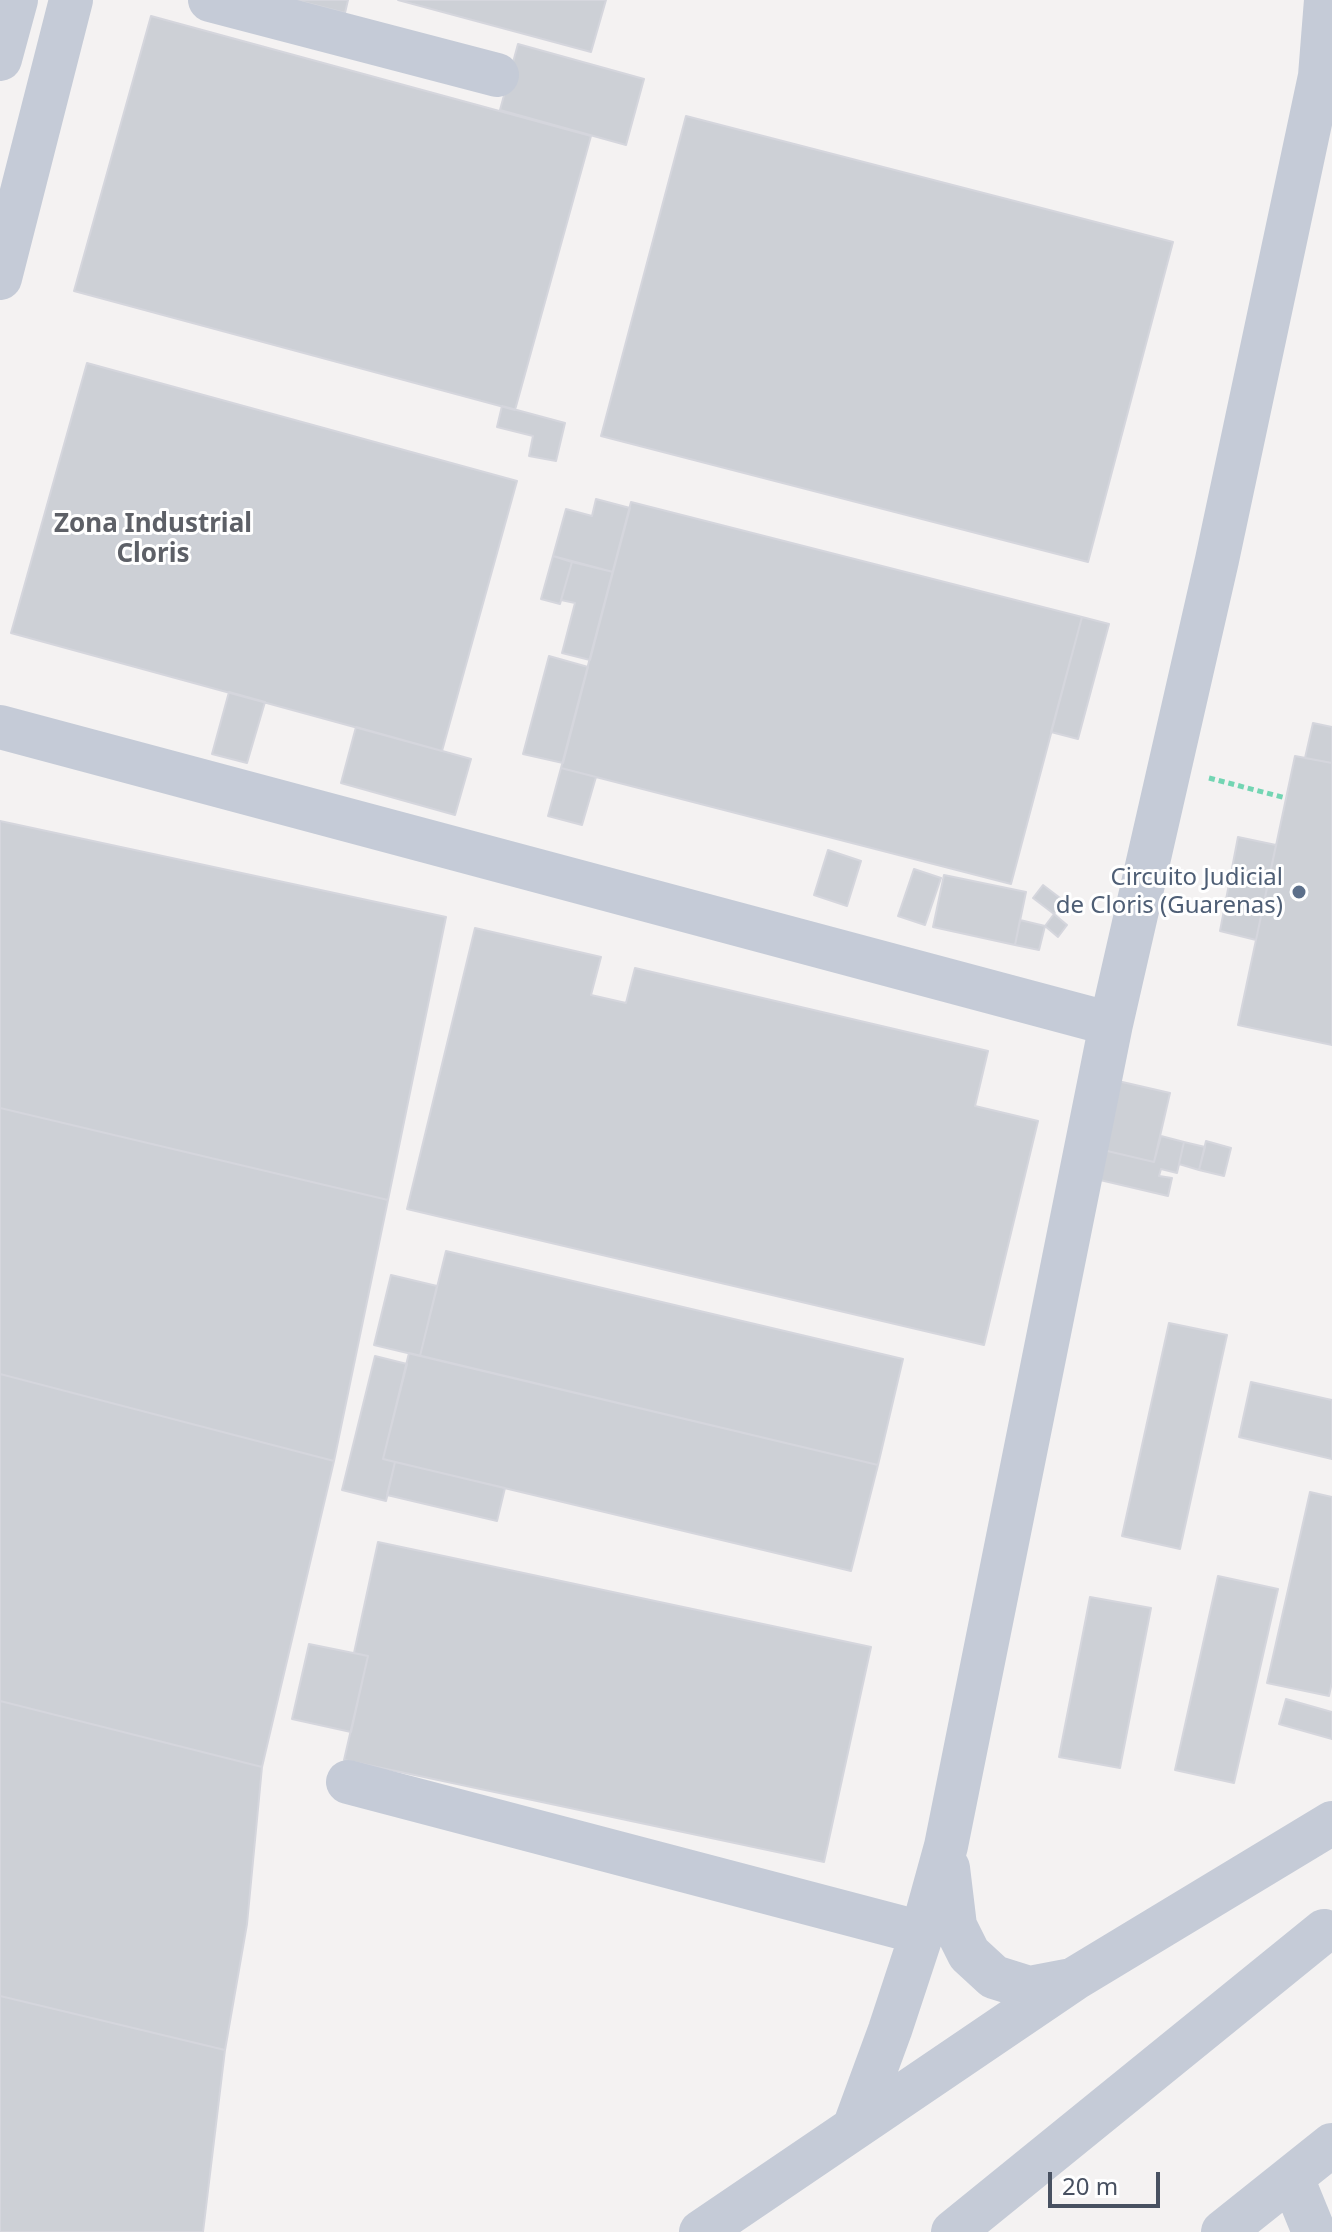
<!DOCTYPE html>
<style>
body{margin:0}
#map{position:relative;width:1332px;height:2232px;overflow:hidden;background:#f4f2f2;font-family:"Noto Sans",sans-serif}
canvas{display:block}
.scale{position:absolute;left:1048px;top:2172px;width:112px;height:36px;box-sizing:border-box;border:4px solid #485161;border-top:0;padding-left:10px;font-size:24px;line-height:28px;white-space:nowrap;color:#485161;-webkit-text-stroke:6px #fff;paint-order:stroke}
</style>
<div id="map">
<canvas width="1332" height="2232"></canvas>
<div class="scale">20 m</div>
</div>
<script>
const ctx = document.querySelector('canvas').getContext('2d');
ctx.lineJoin = 'round';
function fillPath(path, color) { ctx.fillStyle = color; ctx.fill(path, 'evenodd'); }
function trace(path, color, width, dash) { ctx.strokeStyle = color; ctx.lineWidth = width; ctx.lineCap = dash ? 'butt' : 'round'; ctx.setLineDash(dash || []); ctx.stroke(path); }
function drawText(font, color, halo, rows, align = 'center') {
  ctx.font = font + ' "Noto Sans",sans-serif'; ctx.lineWidth = 6; ctx.setLineDash([]); ctx.textBaseline = 'middle'; ctx.strokeStyle = halo; ctx.fillStyle = color; for (const [text, x, y, turn = 0] of rows) {
    ctx.save(); ctx.translate(x, y); ctx.rotate((+turn || 0) * Math.PI / 180); ctx.textAlign = isNaN(turn) ? turn : align; if (halo) ctx.strokeText(text, 0, 0); ctx.fillText(text, 0, 0); ctx.restore();
  }
}
const building = new Path2D(`
 M295,0H348L345,13Z
 M398,0H606L591,52Z
 M151,16L591,136L515,410L74,291Z
 M518,44L644,79L626,145L500,110Z
 M686,116L1173,242L1088,562L601,436Z
 M87,363L517,481L442,751L11,633Z
 M502,406L565,423L556,461L529,456L533,436L497,427Z
 M596,499L630,508L613,572L553,556L566,509L592,516Z
 M631,502L1082,617L1011,884L561,768Z
 M553,556L572,562L560,604L541,599Z
 M572,562L613,572L590,660L562,653L575,603L561,600Z
 M1082,617L1109,624L1078,739L1051,732Z
 M549,656L588,667L563,763L523,754Z
 M229,692L265,702L247,763L212,754Z
 M1313,723L1332,727V763L1305,758Z
 M356,727L471,759L455,815L341,783Z
 M1295,756L1332,763V1045L1238,1025Z
 M561,768L596,777L582,825L548,816Z
 M0,821L446,917L388,1200L0,1108Z
 M1238,837L1276,845L1256,940L1220,931Z
 M828,850L861,861L847,906L814,895Z
 M914,869L941,878L925,925L898,916Z
 M944,875L1026,892L1015,945L933,927Z
 M1043,885L1064,901L1054,914L1033,898Z
 M1054,914L1067,925L1058,937L1045,926Z
 M1020,920L1045,926L1039,950L1015,945Z
 M475,928L601,957L591,995L626,1003L635,968L988,1051L975,1106L1038,1121L984,1345L407,1209Z
 M1118,1081L1170,1093L1154,1162L1103,1150Z
 M0,1108L388,1200L334,1461L0,1374Z
 M1161,1136L1184,1142L1177,1173L1161,1169L1159,1176L1172,1178L1168,1196L1100,1180L1103,1150L1154,1162Z
 M1206,1141L1231,1148L1224,1176L1199,1170Z
 M1184,1142L1205,1147L1199,1170L1179,1164Z
 M446,1251L903,1359L878,1465L420,1356Z
 M391,1275L437,1286L420,1356L374,1345Z
 M1169,1323L1227,1335L1180,1549L1122,1536Z
 M409,1353L878,1465L851,1571L383,1459Z
 M375,1356L407,1364L383,1459L395,1462L386,1501L342,1490Z
 M0,1374L334,1461L262,1767L0,1701Z
 M1251,1382L1332,1400V1459L1239,1437Z
 M395,1462L505,1488L497,1521L387,1495Z
 M1310,1492L1332,1497V1682L1329,1696L1267,1683Z
 M378,1542L871,1647L824,1862L344,1760L368,1656L354,1653Z
 M1218,1576L1278,1589L1234,1783L1175,1770Z
 M1090,1597L1151,1608L1120,1768L1059,1757Z
 M309,1644L368,1656L351,1732L292,1719Z
 M1286,1699L1332,1712V1739L1279,1724Z
 M0,1701L262,1767L247,1924L225,2050L0,1996Z
 M0,1996L225,2050L203,2232H0Z`);
fillPath(building, '#cdd0d6');
trace(building, '#d5d6dd', 2);
trace(new Path2D(`
 M1209,778L1286,798`), '#73d5b3', 5, [6, 4]);
trace(new Path2D(`
 M210,0L497,75
 M0,59L16,0
 M0,278L71,0
 M0,727L1111,1024
 M348,1782L922,1933
 M948,1868L955,1926L969,1954L994,1977L1029,1988L1071,1980
 M854,2128L890,2030L922,1933L946,1846L1111,1024L1217,560L1320,76L1326,0
 M1292,2178L1314,2232
 M701,2232L1074,1979L1332,1823
 M953,2232L1324,1931
 M1223,2232L1332,2145`), '#c5cbd7', 44);
for (const [x, y, r, color] of [
 [1299,892,8,"#5c6f8a"]
]) { const dot = new Path2D(); dot.arc(x, y, r, 0, 2 * Math.PI); ctx.fillStyle = color; ctx.fill(dot); trace(dot, '#fff', 3); }
drawText('24px', '#4e5e75', '#fff', [
 ["Circuito Judicial",1283,878],
 ["de Cloris (Guarenas)",1283,906]
], 'right');
drawText('bold 26px', '#5d6067', '#fff', [
 ["Zona Industrial",153,525],
 ["Cloris",153,555]
]);
</script>
